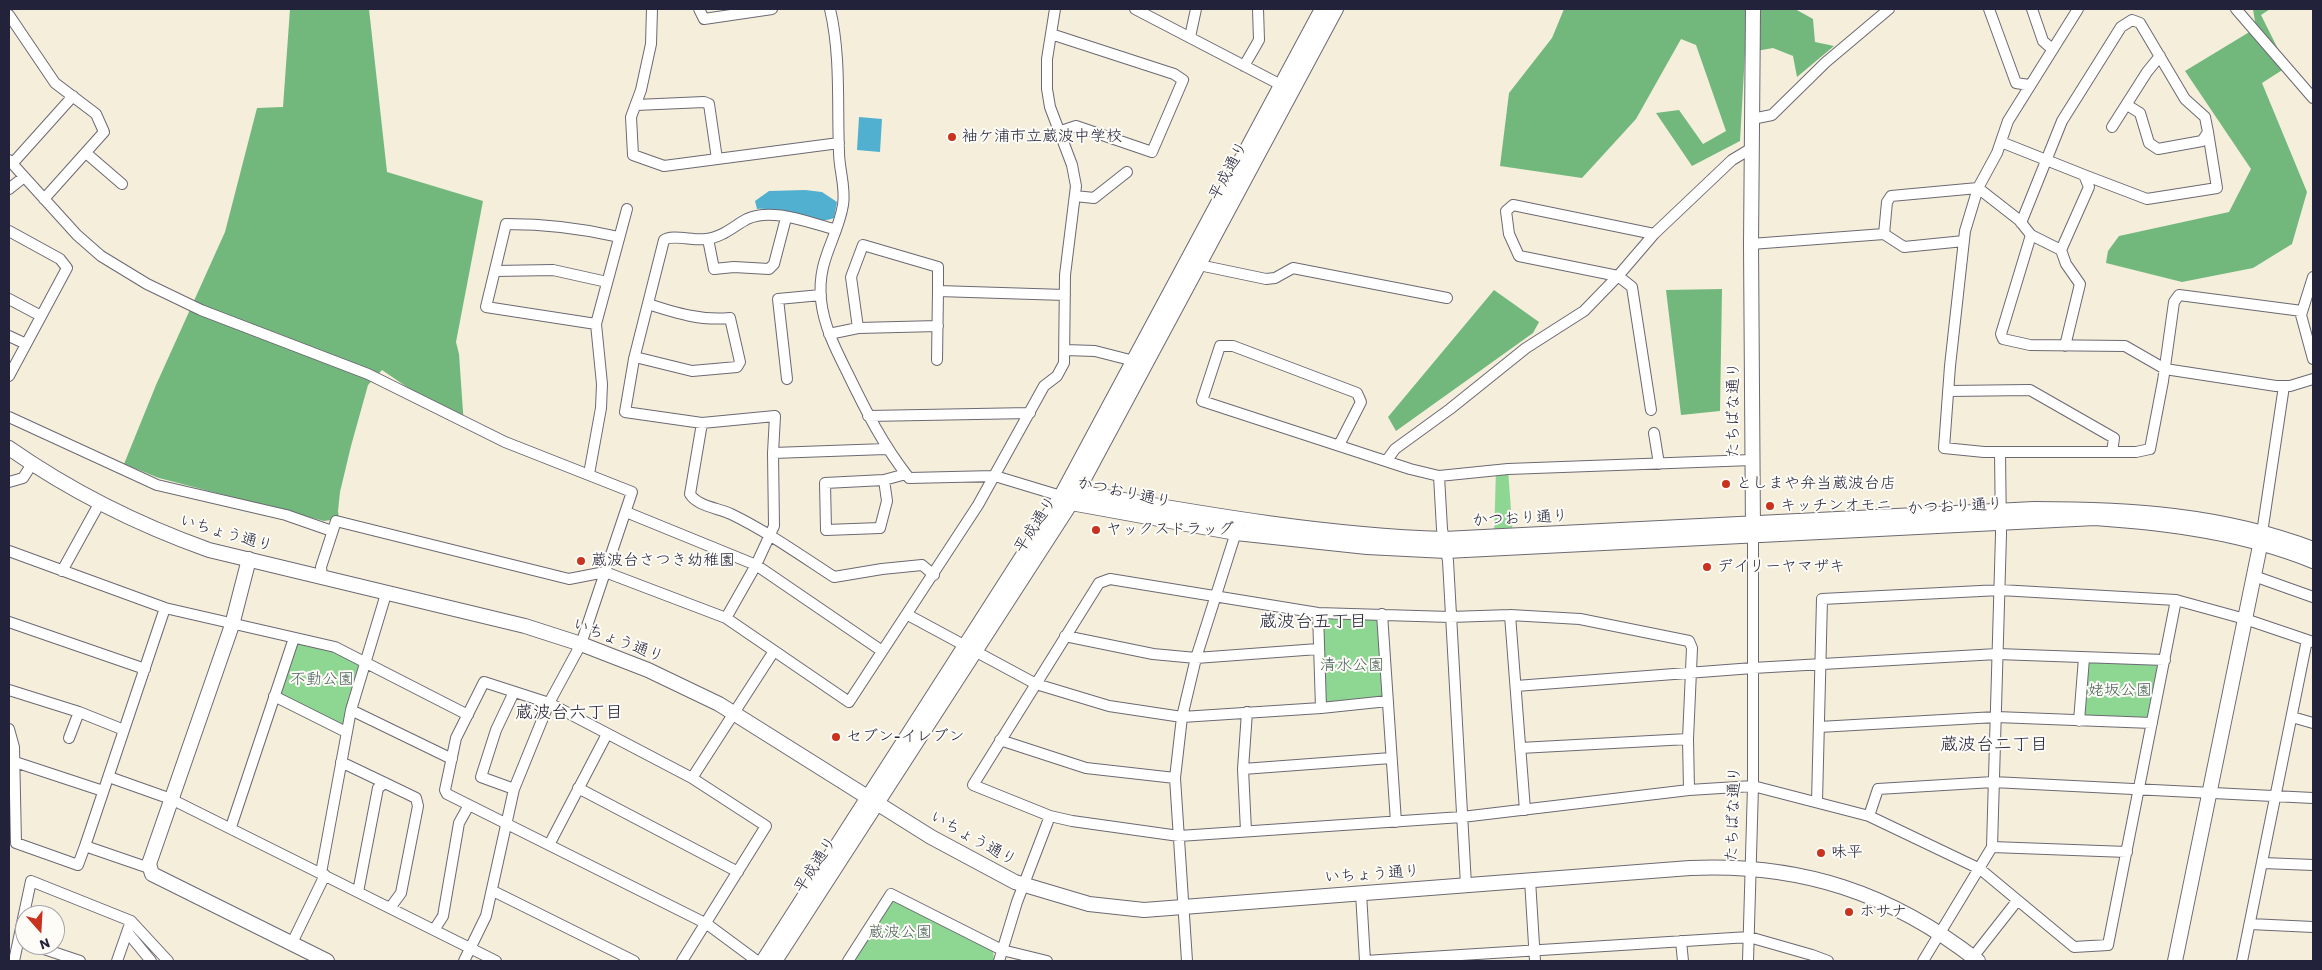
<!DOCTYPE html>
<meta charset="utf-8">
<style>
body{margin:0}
#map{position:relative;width:2322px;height:970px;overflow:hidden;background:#f5eedb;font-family:Itim,sans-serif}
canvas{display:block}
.frame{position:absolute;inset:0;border:10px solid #22223b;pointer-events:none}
.north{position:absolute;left:15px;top:905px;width:50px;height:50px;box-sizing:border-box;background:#fdfcf7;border:1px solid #a5a5ac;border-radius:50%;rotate:161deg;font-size:14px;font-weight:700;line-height:20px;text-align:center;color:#22223b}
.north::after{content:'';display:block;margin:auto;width:18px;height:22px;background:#c8321e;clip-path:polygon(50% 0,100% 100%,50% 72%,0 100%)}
</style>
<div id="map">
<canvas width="2322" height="970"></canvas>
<div class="frame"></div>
<div class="north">N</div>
</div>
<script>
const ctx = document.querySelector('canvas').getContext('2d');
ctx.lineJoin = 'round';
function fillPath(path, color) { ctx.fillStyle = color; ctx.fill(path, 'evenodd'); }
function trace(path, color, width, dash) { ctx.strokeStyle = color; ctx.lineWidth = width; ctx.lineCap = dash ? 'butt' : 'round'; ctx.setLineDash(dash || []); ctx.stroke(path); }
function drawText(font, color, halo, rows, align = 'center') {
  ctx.font = font + ' Itim,"Klee One",sans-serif'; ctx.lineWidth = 4; ctx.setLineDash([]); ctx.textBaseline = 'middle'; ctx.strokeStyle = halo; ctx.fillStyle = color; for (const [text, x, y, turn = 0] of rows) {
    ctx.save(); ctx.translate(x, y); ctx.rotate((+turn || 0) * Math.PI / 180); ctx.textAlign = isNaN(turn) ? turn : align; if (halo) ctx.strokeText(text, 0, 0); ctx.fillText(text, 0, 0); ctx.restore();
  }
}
fillPath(new Path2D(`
 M1496,469H1508L1513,537L1494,538Z
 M1318,613L1382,614L1388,701L1321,708Z
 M294,638L335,647L366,664L346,732L274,696Z
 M2084,658L2165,660L2152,723L2079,721Z
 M891,894L993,948L994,961H848Z`), '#8ed793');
fillPath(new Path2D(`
 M290,9H369L387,172L483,201L456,342L459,354L464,426L382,370L368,385L351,446L340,492L338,511L339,519L324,521L159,478L124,464L156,385L225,232L257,108L283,107Z
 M1564,9H1795L1813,19L1815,42L1834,46L1797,77L1793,56L1773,48L1745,53L1740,141L1692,166L1656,113L1679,110L1703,144L1726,131L1696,45L1681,39L1636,119L1582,178L1500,166L1509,93L1552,38Z
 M2253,9H2270L2261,15L2287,67L2262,83L2307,192L2292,244L2253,268L2182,282L2106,263L2108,251L2119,236L2229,212L2251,169L2185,71L2256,28Z
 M1722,289L1720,411L1681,415L1666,290Z
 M1494,290L1539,322L1533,333L1396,431L1388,417Z`), '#72b87d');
fillPath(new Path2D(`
 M859,117L882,119L880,152L857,150Z
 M805,190L822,192L837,202L834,218C812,227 782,206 757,209L755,201L769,191Z`), '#51b0cf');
const street = new Path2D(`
 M652,9L651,44L641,90L631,117L633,155L664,166L839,143
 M699,9L704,19L772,9
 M830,9C841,56 837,104 839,152C839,170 846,187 843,205C837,240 817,259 821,300C824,327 836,350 848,374C867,413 883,445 909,478L995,476L1061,496
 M1135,9L1281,85
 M1989,9L2016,83L2029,85
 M2032,9L2043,41L2052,49
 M2078,9L2008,121L1997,153L1978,188L1965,231L1950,366L1944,448L1984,452H2136L2150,449L2163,381L2174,302L2179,295L2302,311
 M2236,9L2313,98
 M9,15L55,83L96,114L104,132L44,199
 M1051,34L1174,74L1183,80L1152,152L1076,126L1061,131
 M1190,37L1196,9
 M1244,66L1259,40L1258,9
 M636,105L704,102L709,104L717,159
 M1752,119L1772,115L1826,62L1889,9
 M2112,127L2147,72L2160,56
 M2001,142L2084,175L2089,187L2061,250L2066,264L2080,284L2065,346
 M86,153L122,184
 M9,160L77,235L101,256L147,284L201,310L368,374L505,442L632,492L581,644L549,703L514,789L486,916L464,961
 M12,164L73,96
 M2084,175L2147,199L2217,188L2208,132
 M9,189L24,177
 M1075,196L1094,198L1127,172
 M2021,223L2062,121L2121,27L2132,20L2140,23L2185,99L2205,117L2208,132L2202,141L2158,149L2149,143L2140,113L2127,105
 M9,231L60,259L67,268L9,376
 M1884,234L1887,202L1891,196L1978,188L2019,220L2031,235L2001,334L2003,339L2030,345L2125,346L2165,369L2276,386H2290L2313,379
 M2031,235L2061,250
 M708,239L714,269L734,267L769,269L774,264L786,218
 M1751,244L1884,234L1904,247L1964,241
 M1199,265L1266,279L1275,278L1293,268L1447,298
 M495,271L553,270L607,282
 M2313,277L2301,315L2313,359
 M9,299L41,316
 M596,324L486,307L506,224C545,224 581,228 619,237
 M858,328L938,326
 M829,334L858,328L851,277L863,245L938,267V291L1065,295
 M9,336L26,344
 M1065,350L1095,351L1134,361
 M635,357L692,371L737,367L740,362L730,318C701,321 676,313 648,304
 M937,360L938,291
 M787,379L778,299L821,295
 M1948,391L2030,390L2114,438L2112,452
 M1651,410L1632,287L1618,276L1519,256L1509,234L1506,211L1513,205L1654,234
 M868,416L1030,413
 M9,417L157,485L286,515L332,531
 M702,423L690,494C697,506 718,508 731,514C768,532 800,555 834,577L882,569L922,565L934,575
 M1654,433L1659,464
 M1339,445L1361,402L1357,393L1233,346H1220L1202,401L1410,469L1439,476L1508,469L1752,460
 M773,453L886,449
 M1387,460L1395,449L1450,409L1526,348L1584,311L1618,276L1654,234L1732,160L1752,148
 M589,474L601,408L602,384L596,324L627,209
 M1439,476L1442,529L1448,561L1466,885
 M884,480L887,501L880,528L826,530L825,483L884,480L906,474
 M9,482L23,478L32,464
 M626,512L756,565L882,651
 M2262,533L2284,386
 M9,551L165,608L335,647L468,715
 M62,571L99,504
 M322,576L321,567L336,521L569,579L605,572L726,618L849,702L978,505L1044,386L1057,376L1064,363L1065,275L1076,186L1072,165L1050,107L1047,89V59L1055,9
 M2254,576L2313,597
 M1318,613L1321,708
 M1382,614L1396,822
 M908,615L1036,684L1109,706L1182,717L1321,708L1388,701
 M1510,615L1525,810
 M726,618L756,565L774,526L773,453L775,416L702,423L625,412L634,359L664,240C672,234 694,241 706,239C721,238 734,226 747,219C772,207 809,223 834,229
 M9,622L145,669
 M1065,636L1153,654L1196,658L1318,649
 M1516,686L1753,668L1997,654L2165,660
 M9,690L79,712L124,730
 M274,696L346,732
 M351,710L452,759
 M2292,717L2313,723
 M2079,721L2084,658
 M1819,727L1996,717L2152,723
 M9,729L14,747L16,843L78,865L85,846
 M69,738L79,712
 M1000,740L1086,768L1175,778
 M1520,748L1688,739
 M9,760L103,791
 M341,762L385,783
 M1243,769L1391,758
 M109,777L171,799L496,961
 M692,778L774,651
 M578,788L738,872
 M514,789L481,777L496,730L514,692
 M1689,790L1688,739L1692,648L1689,641L1580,619L1510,615L1450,617L1318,613L1110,579L1099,583L973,785L1050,816L1072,821L1179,836L1462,817L1689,790L1753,786L1869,816L1980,869L2074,947L2108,945L2176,600
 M1817,802L1822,599L2000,590L2176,600L2245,619L2313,642
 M1869,816L1878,789L1993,782L2313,798
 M231,827L294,638
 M1246,831L1243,769L1247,712
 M549,845L607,734
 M1992,847L2127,852
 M2263,863L2313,865
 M149,868L85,846L165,608
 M321,873L351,710L386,594
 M1530,880L1535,961
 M493,891L634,961
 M358,892L378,788L385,783L416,798L418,806L401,893L390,908
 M1361,893L1365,961
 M2250,924L2313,927
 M434,930L443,916L459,823L469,805
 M128,933L151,961
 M1681,941L1683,961
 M292,943L325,875
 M32,945L80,961
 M1973,957L2017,901
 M14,961L31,881L131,921L168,961
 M117,961L131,921
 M682,961L766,826L692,778L549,703L484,682L456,738L445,790L447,794L707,924L757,961
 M848,961L891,894L1002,950L1047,961
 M999,961L1017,902L1050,816
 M1187,961L1175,778L1182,717L1196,658L1238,526
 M1365,961L1749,937L1812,955L1828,961
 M1748,961L1753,786V534
 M1923,961L1992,847L2001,534L2000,452
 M2242,961L2307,640`);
const secondary = new Path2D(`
 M9,448C72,492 136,524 209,550L525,626L581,644L648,670L719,704L931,837L1015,882L1089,904L1144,910L1690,868C1801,863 1891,893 1978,961
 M1061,496L1071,503L1236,533L1367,547L1446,551L2095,518C2169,523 2244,533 2313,561
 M1061,496L1077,492C1199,513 1320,535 1444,539L2034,509C2130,509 2223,515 2313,549
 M1753,533L1751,244L1753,9
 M249,559L232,625L149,864L152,874L327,961
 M763,961L1061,496L1322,9
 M775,961L1071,503L1336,9
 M2175,961L2262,536`);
trace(street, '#6c6973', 12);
trace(secondary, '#6c6973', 16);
trace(street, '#fff', 10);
trace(secondary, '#fff', 14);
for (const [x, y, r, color] of [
 [952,137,5,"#c8321e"],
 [1726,484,5,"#c8321e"],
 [1770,506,5,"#c8321e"],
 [1096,530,5,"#c8321e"],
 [581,561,5,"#c8321e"],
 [1707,567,5,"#c8321e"],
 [836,737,5,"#c8321e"],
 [1821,853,5,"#c8321e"],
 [1849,912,5,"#c8321e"]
]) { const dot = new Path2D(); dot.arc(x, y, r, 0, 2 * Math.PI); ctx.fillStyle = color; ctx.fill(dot); trace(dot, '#fdfcf7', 2); }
drawText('16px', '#22223b', '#fdfcf7', [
 ["袖ケ浦市立蔵波中学校",962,137],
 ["としまや弁当蔵波台店",1736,484],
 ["キッチンオモニ",1780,506],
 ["ヤックスドラッグ",1106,530],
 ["蔵波台さつき幼稚園",591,561],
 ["デイリーヤマザキ",1717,567],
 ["セブン-イレブン",846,737],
 ["味平",1831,853],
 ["ホサナ",1859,912]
], 'left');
drawText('16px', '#22223b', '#fdfcf7', [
 ["平成通り",1229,171,-62],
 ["たちばな通り",1734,410,-90],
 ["かつおり通り",1124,493,12],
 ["かつおり通り",1955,507,-3],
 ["かつおり通り",1520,519,-3],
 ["平成通り",1036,525,-57],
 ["いちょう通り",226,534,16],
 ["いちょう通り",618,641,21],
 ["たちばな通り",1734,814,-88],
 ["いちょう通り",973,839,29],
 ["平成通り",816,865,-57],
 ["いちょう通り",1372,875,-4]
]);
drawText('16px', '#48615a', '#fdfcf7', [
 ["清水公園",1352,666],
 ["不動公園",322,680],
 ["姥坂公園",2120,691],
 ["蔵波公園",900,933]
]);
drawText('18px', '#22223b', '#fdfcf7', [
 ["蔵波台五丁目",1313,622],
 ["蔵波台六丁目",569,713],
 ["蔵波台二丁目",1994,745]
]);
</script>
